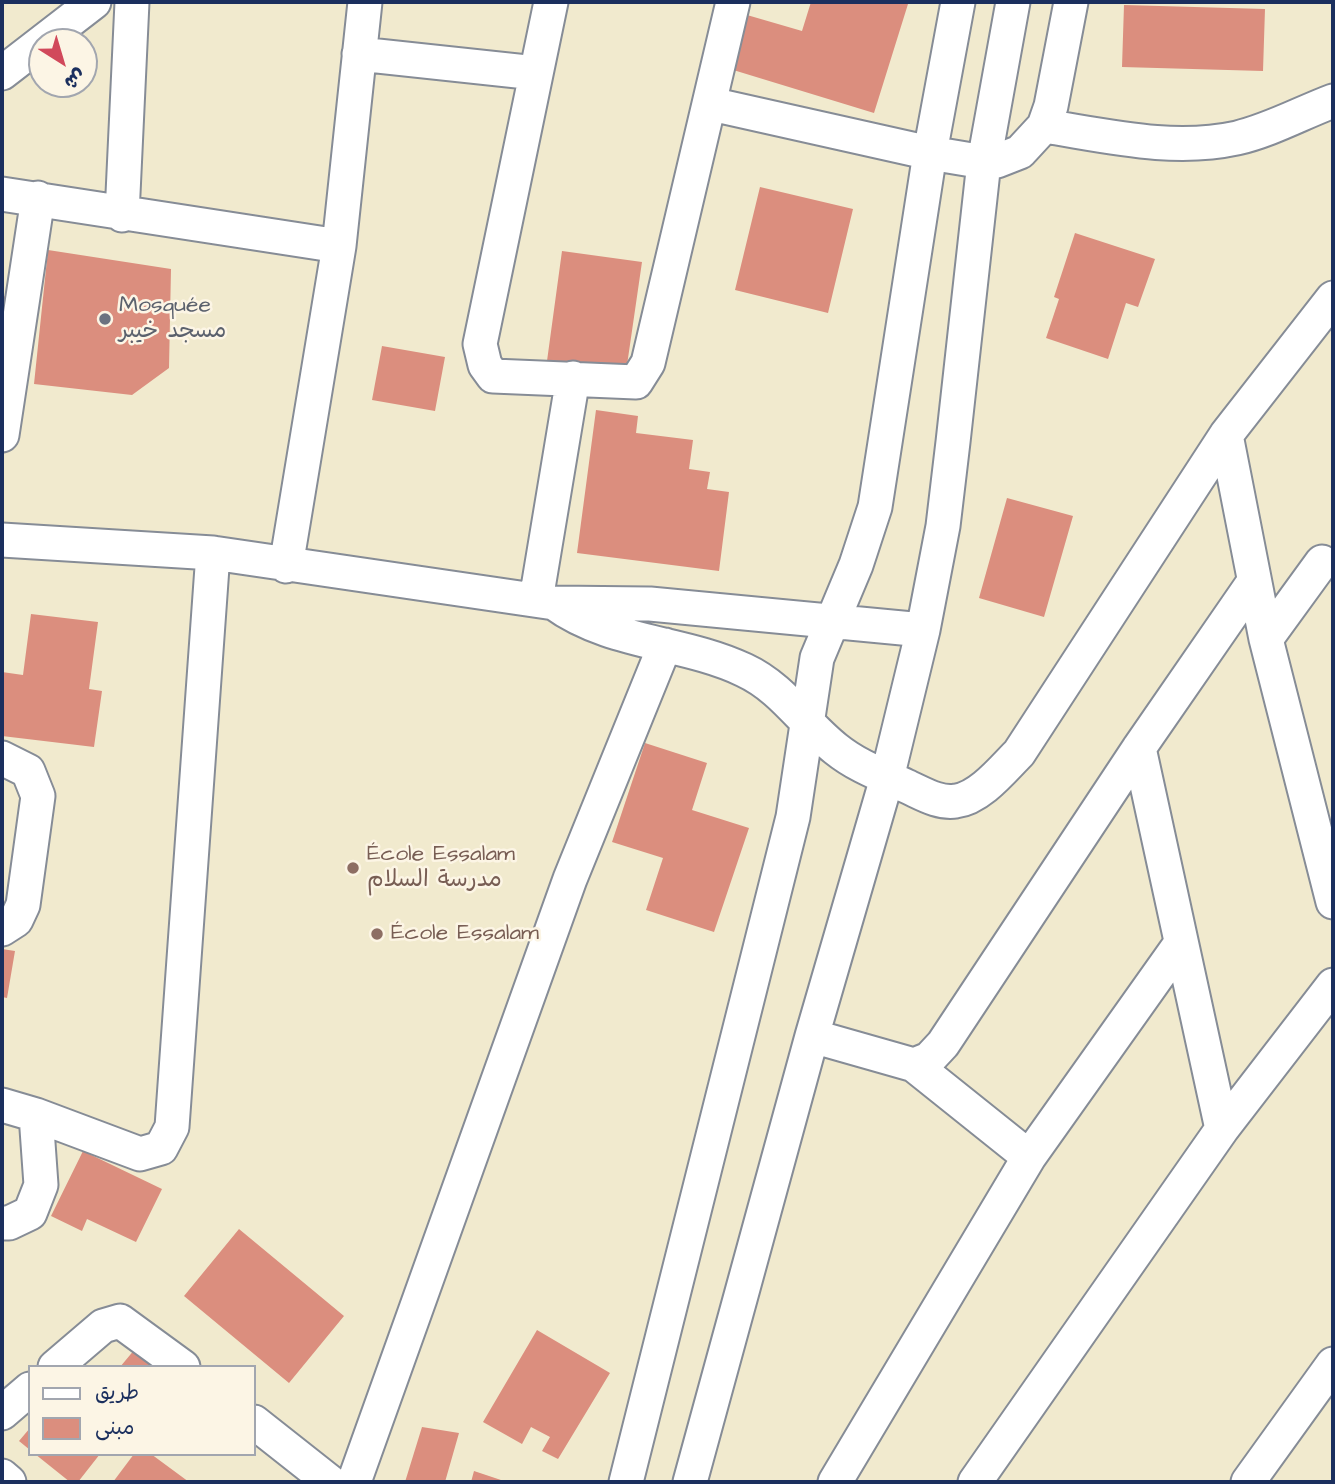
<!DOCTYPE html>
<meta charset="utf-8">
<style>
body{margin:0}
#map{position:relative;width:1335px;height:1484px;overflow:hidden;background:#f1eace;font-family:"Architects Daughter","Playpen Sans Arabic",sans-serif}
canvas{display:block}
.frame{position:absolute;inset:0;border:4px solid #1b2f5e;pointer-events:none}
.legend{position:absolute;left:28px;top:1365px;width:228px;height:91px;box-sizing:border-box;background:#fcf5e5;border:2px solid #a2a6af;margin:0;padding:9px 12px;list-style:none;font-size:21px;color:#1b2f5e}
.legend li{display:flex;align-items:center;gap:14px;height:35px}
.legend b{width:35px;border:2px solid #a2a6af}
.north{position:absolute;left:28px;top:28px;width:70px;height:70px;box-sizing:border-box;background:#fcf5e5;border:2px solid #a2a6af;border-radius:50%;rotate:143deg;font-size:19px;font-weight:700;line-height:28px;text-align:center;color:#1b2f5e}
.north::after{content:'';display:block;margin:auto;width:24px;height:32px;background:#d1495b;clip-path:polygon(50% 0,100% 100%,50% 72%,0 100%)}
</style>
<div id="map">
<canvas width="1335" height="1484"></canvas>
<div class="frame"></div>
<ul class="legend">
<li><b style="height:9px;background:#fff"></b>طريق</li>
<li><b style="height:19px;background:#db8e7e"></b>مبنى</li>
</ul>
<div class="north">ش</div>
</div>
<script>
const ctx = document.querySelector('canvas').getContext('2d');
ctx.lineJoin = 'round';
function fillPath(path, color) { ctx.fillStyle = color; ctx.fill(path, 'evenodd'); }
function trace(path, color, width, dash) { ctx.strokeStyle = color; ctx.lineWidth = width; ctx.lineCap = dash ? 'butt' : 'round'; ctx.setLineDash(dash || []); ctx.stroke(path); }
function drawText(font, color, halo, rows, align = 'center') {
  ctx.font = font + ' "Architects Daughter","Playpen Sans Arabic",sans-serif'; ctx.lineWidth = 5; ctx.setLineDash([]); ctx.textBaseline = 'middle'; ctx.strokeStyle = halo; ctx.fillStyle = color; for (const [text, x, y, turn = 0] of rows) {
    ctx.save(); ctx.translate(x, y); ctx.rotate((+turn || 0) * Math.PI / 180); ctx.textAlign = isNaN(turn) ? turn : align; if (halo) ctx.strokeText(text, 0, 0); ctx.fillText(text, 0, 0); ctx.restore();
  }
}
fillPath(new Path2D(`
 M811,2L908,4L874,113L730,69L747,15L802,31Z
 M1124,5L1265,9L1263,71L1122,67Z
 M760,187L853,209L828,313L735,290Z
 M1075,233L1155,259L1138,307L1126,303L1108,359L1046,338L1059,299L1054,297Z
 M48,250L171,269L169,368L132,395L34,384Z
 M562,251L642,262L626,372L547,361Z
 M2,296L10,297L2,341Z
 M382,346L445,357L435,411L372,400Z
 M596,410L638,416L636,433L693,440L689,469L710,472L707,489L729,492L719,571L577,553Z
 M1007,498L1073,516L1044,617L979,598Z
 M31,614L98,622L89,689L102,691L94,747L2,736V672L23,675Z
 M645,743L707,763L692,810L749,828L714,932L646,910L663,858L612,842Z
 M2,949L15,951L7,998L2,997Z
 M83,1151L162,1189L136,1242L87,1219L82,1231L51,1216Z
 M239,1229L344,1316L289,1383L184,1296Z
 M537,1330L610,1373L558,1459L542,1451L550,1437L531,1427L522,1444L483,1422Z
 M135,1349L158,1367H120Z
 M422,1427L459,1433L445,1482H405Z
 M30,1428V1450L19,1441Z
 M35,1454H100L78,1482H70Z
 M134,1454H151L189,1482H113Z
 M474,1471L507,1482H471Z`), '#db8e7e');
const minor = new Path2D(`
 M551,2L480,344L485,365L493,376L636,382L648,363L733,2
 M359,54L536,73
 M2,73L94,2
 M711,104L930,153L984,162L997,161L1020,152L1044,126L1051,106L1071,2
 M1044,126C1108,136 1173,152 1237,138C1271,130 1301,113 1333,101
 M2,194L339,246
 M122,215L132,2
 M2,435L38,198
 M1226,435L1266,639L1333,902
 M2,540L213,553L554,603L650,604L923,630
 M286,566L339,246L365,2
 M536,600L573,378
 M554,603C610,644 683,641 744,670C783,688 803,723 836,749C857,766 882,775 906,786C922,793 939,804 956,801C980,798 1003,769 1019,753L1226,435L1333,298
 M1266,639L1322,562
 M1139,748L1222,1129
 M2,758L28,771L38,796L23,905L16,920L2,929
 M812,1036L914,1065L929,1059L943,1044L1139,748L1253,583
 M914,1065L1029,1157
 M2,1105L36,1115
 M2,1223H9L30,1213L41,1185L36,1115L140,1154L161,1148L172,1127L213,553
 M55,1367L103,1326L120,1321L183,1367
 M2,1413L30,1389
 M254,1422L330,1482
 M2,1476L9,1482
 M354,1482L570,879L665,645
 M626,1482L793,817L817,658L856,565L875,507L930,153L958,2
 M690,1482L812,1036L887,778L923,630L943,526L953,442L984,162L1013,2
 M835,1482L1029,1157L1181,943
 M975,1482L1222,1129L1333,985
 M1248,1482L1333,1364`);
trace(minor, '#868c96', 37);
trace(minor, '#fff', 33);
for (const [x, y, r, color] of [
 [105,319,7,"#6b7280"],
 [353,868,7,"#8d6e63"],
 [377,934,7,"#8d6e63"]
]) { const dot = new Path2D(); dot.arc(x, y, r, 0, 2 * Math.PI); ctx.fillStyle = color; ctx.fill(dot); trace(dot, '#fcf5e5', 2.5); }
drawText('23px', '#5b616d', '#fcf5e5', [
 ["Mosquée",119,306],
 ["مسجد خيبر",119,332]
], 'left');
drawText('23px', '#785e54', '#fcf5e5', [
 ["École Essalam",367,855],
 ["مدرسة السلام",367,881],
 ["École Essalam",391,934]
], 'left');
</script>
